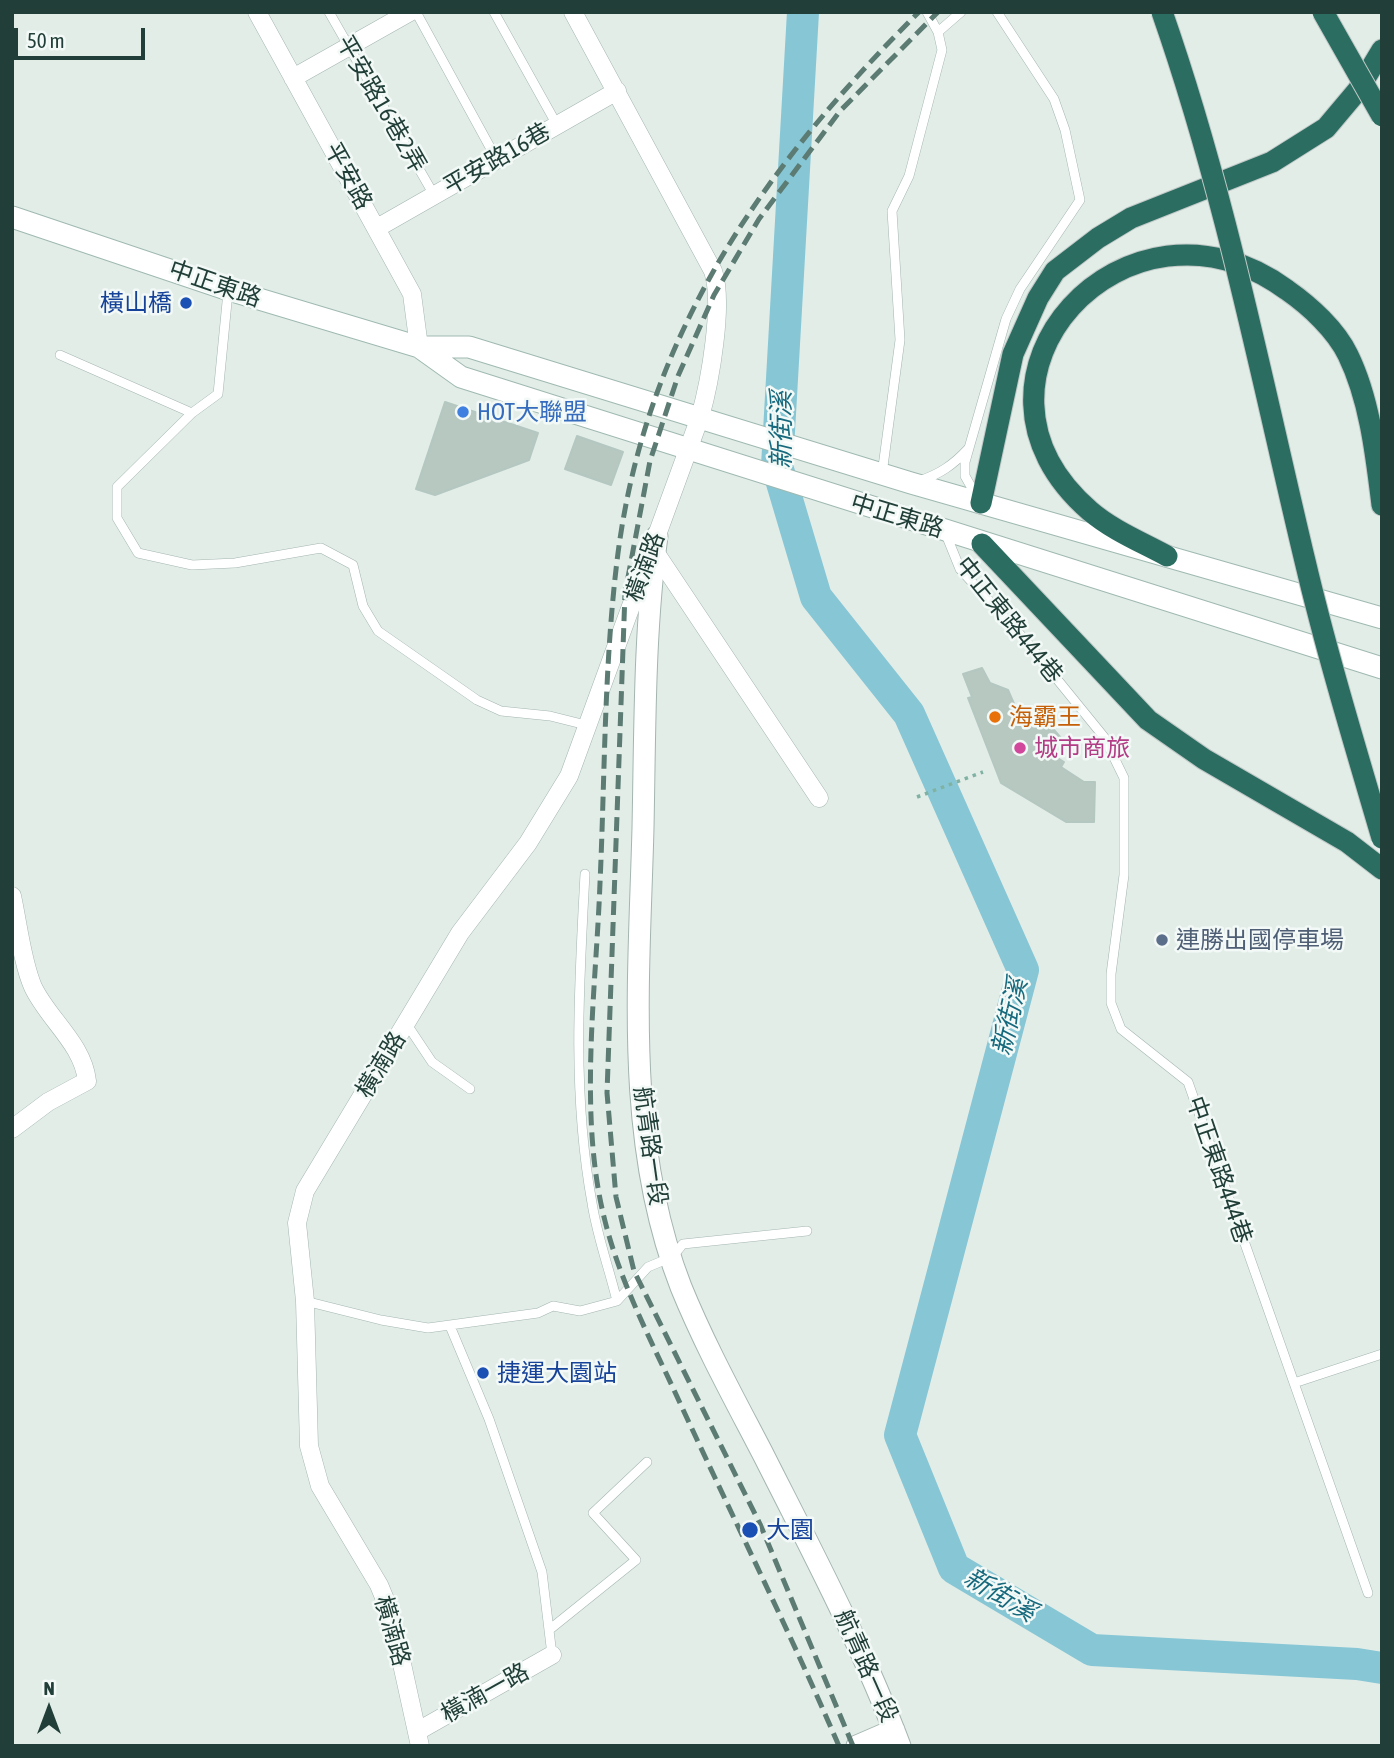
<!DOCTYPE html>
<meta charset="utf-8">
<style>
body{margin:0}
#map{position:relative;width:1394px;height:1758px;overflow:hidden;background:#e2ede8;font-family:"Asap Condensed",sans-serif}
canvas{display:block}
.frame{position:absolute;inset:0;border:14px solid #213f38;pointer-events:none}
.north{position:absolute;left:14px;top:1674px;width:70px;height:70px;-webkit-text-stroke:5px #f3f9f6;paint-order:stroke;rotate:0deg;font-size:19px;font-weight:700;line-height:28px;text-align:center;color:#213f38}
.north::after{content:'';display:block;margin:auto;width:24px;height:32px;background:#213f38;clip-path:polygon(50% 0,100% 100%,50% 72%,0 100%)}
.scale{position:absolute;left:14px;top:28px;width:131px;height:32px;box-sizing:border-box;border:4px solid #213f38;border-top:0;padding-left:9px;font-size:21px;line-height:24px;white-space:nowrap;color:#213f38;-webkit-text-stroke:5px #f3f9f6;paint-order:stroke}
</style>
<div id="map">
<canvas width="1394" height="1758"></canvas>
<div class="frame"></div>
<div class="north">N</div>
<div class="scale">50 m</div>
</div>
<script>
const ctx = document.querySelector('canvas').getContext('2d');
ctx.lineJoin = 'round';
function trace(path, color, width, dash) { ctx.strokeStyle = color; ctx.lineWidth = width; ctx.lineCap = dash ? 'butt' : 'round'; ctx.setLineDash(dash || []); ctx.stroke(path); }
function fillPath(path, color) { ctx.fillStyle = color; ctx.fill(path, 'evenodd'); }
function drawText(font, color, halo, rows, align = 'center') {
  ctx.font = font + ' "Asap Condensed","Noto Sans TC",sans-serif'; ctx.lineWidth = 5; ctx.setLineDash([]); ctx.textBaseline = 'middle'; ctx.strokeStyle = halo; ctx.fillStyle = color; for (const [text, x, y, turn = 0] of rows) {
    ctx.save(); ctx.translate(x, y); ctx.rotate((+turn || 0) * Math.PI / 180); ctx.textAlign = isNaN(turn) ? turn : align; if (halo) ctx.strokeText(text, 0, 0); ctx.fillText(text, 0, 0); ctx.restore();
  }
}
trace(new Path2D(`
 M803,12L777,466L816,597L909,714L1023,970L900,1435L954,1568L1092,1650L1357,1664L1382,1668`), '#87c6d5', 32);
const building = new Path2D(`
 M445,402L538,433L529,460L435,495L416,489Z
 M577,436L623,452L611,485L565,469Z
 M982,668L990,683L1008,690L1026,731L1042,716L1061,738L1048,752L1064,762L1061,767L1084,782H1095L1094,822H1066L1001,783L968,698L972,697L963,674Z`);
fillPath(building, '#b7c8c1');
trace(building, '#b4c7c0', 2);
const service = new Path2D(`
 M329,12L434,195
 M416,12L497,160
 M494,12L557,125
 M938,32L961,12
 M228,292L218,394L192,413L117,487V518L138,553L192,565L235,563L321,548L353,565L363,606L378,631L477,700L501,711L550,716L586,725
 M60,355L192,413
 M882,474L900,340L892,211L909,176L942,50L938,32L927,12
 M919,481C940,474 953,465 968,449
 M978,499L965,476V462L1006,319L1020,289L1080,200L1065,130L1054,99L997,12
 M945,532L960,569L1026,641L1104,737L1124,778V875L1111,974V1003L1121,1029L1188,1082L1368,1593
 M406,1023L432,1062L470,1089
 M305,1301L381,1320L428,1328L538,1313L553,1306L580,1311L617,1301C609,1268 597,1236 592,1203C572,1094 579,984 585,874
 M617,1301L648,1267L672,1257L683,1244L807,1231
 M450,1326L489,1419L542,1572L552,1655
 M1294,1383L1382,1354
 M549,1630L636,1560L593,1513L647,1462`);
const minor = new Path2D(`
 M257,12L412,294L419,347
 M293,78L410,12
 M377,228L617,91
 M655,552L819,798
 M12,896C18,923 22,962 33,987C48,1019 83,1044 87,1081L48,1102L12,1129
 M418,1731L552,1655
 M420,1746L391,1614L379,1585L320,1486L309,1446L305,1301L297,1223L305,1191L460,933L528,843L569,776L700,417C710,382 724,303 713,271L573,12`);
const tertiary = new Path2D(`
 M657,536C644,633 645,731 643,828C639,981 624,1141 681,1287C705,1346 736,1402 765,1458C813,1553 862,1646 900,1746
 M857,1746L894,1730`);
const secondary = new Path2D(`
 M12,217L229,290L419,347H469L911,483L1382,618
 M419,347L461,377L1382,668`);
const motorway = new Path2D(`
 M981,503L1013,354L1038,298L1055,271L1098,238L1131,218L1272,162L1326,128L1358,90L1382,50
 M982,544L1148,720L1204,759L1347,842L1382,869
 M1167,556C1141,542 1112,530 1090,511C937,379 1127,172 1287,290C1310,306 1336,330 1348,355C1370,400 1376,456 1382,505`);
trace(service, '#a4b5b0', 10);
trace(minor, '#a4b5b0', 19);
trace(tertiary, '#a4b5b0', 23);
trace(secondary, '#9fb9b1', 23);
trace(motorway, '#c1c9c7', 23);
trace(new Path2D(`
 M917,797L983,772`), '#80b2a4', 3.5, [3.5, 5]);
trace(service, '#fff', 9);
trace(minor, '#fff', 18);
trace(tertiary, '#fff', 21);
trace(secondary, '#fff', 21);
trace(motorway, '#2b6d61', 21);
trace(new Path2D(`
 M839,1746C789,1630 733,1518 680,1403C653,1344 621,1285 605,1221C578,1116 596,991 600,883C605,774 604,662 618,553C647,332 765,165 919,12
 M853,1746L760,1524L634,1271L616,1197L607,1093L625,593L650,461L678,376L714,295L759,219L840,111L938,12`), '#5b7b73', 5, [14, 7]);
const motorwayBridge = new Path2D(`
 M1162,12C1225,192 1261,377 1305,561C1327,654 1355,746 1382,838
 M1323,12L1382,116`);
trace(motorwayBridge, '#c1c9c7', 23, []);
trace(motorwayBridge, '#2b6d61', 21);
for (const [x, y, r, color] of [
 [186,303,7,"#1a4fb4"],
 [463,412,7,"#3f7fe0"],
 [995,717,7,"#e8710a"],
 [1020,748,7,"#d1479c"],
 [1162,940,7,"#5c6f8a"],
 [483,1373,7,"#1a4fb4"],
 [750,1530,9,"#1a4fb4"]
]) { const dot = new Path2D(); dot.arc(x, y, r, 0, 2 * Math.PI); ctx.fillStyle = color; ctx.fill(dot); trace(dot, '#f3f9f6', 2.5); }
drawText('24px', '#213f38', '#f3f9f6', [
 ["平安路16巷2弄",381,104,60],
 ["平安路16巷",497,159,-30],
 ["平安路",348,176,61],
 ["中正東路",215,284,19],
 ["中正東路",897,516,17],
 ["橫湳路",645,567,-70],
 ["中正東路444巷",1009,620,51],
 ["橫湳路",381,1065,-59],
 ["航青路一段",650,1146,82],
 ["中正東路444巷",1219,1170,71],
 ["橫湳路",392,1631,74],
 ["航青路一段",866,1666,66],
 ["橫湳一路",485,1693,-29]
]);
drawText('24px', '#164399', '#f3f9f6', [
 ["橫山橋",172,303,"right"],
 ["捷運大園站",497,1373],
 ["大園",766,1530]
], 'left');
drawText('24px', '#366cbe', '#f3f9f6', [
 ["HOT大聯盟",477,412]
], 'left');
drawText('24px', '#c56008', '#f3f9f6', [
 ["海霸王",1009,717]
], 'left');
drawText('24px', '#b23c85', '#f3f9f6', [
 ["城市商旅",1034,748]
], 'left');
drawText('24px', '#4e5e75', '#f3f9f6', [
 ["連勝出國停車場",1176,940]
], 'left');
drawText('italic 26px', '#176a7e', '#f3f9f6', [
 ["新街溪",782,430,-90],
 ["新街溪",1010,1017,-77],
 ["新街溪",1000,1595,31]
]);
</script>
